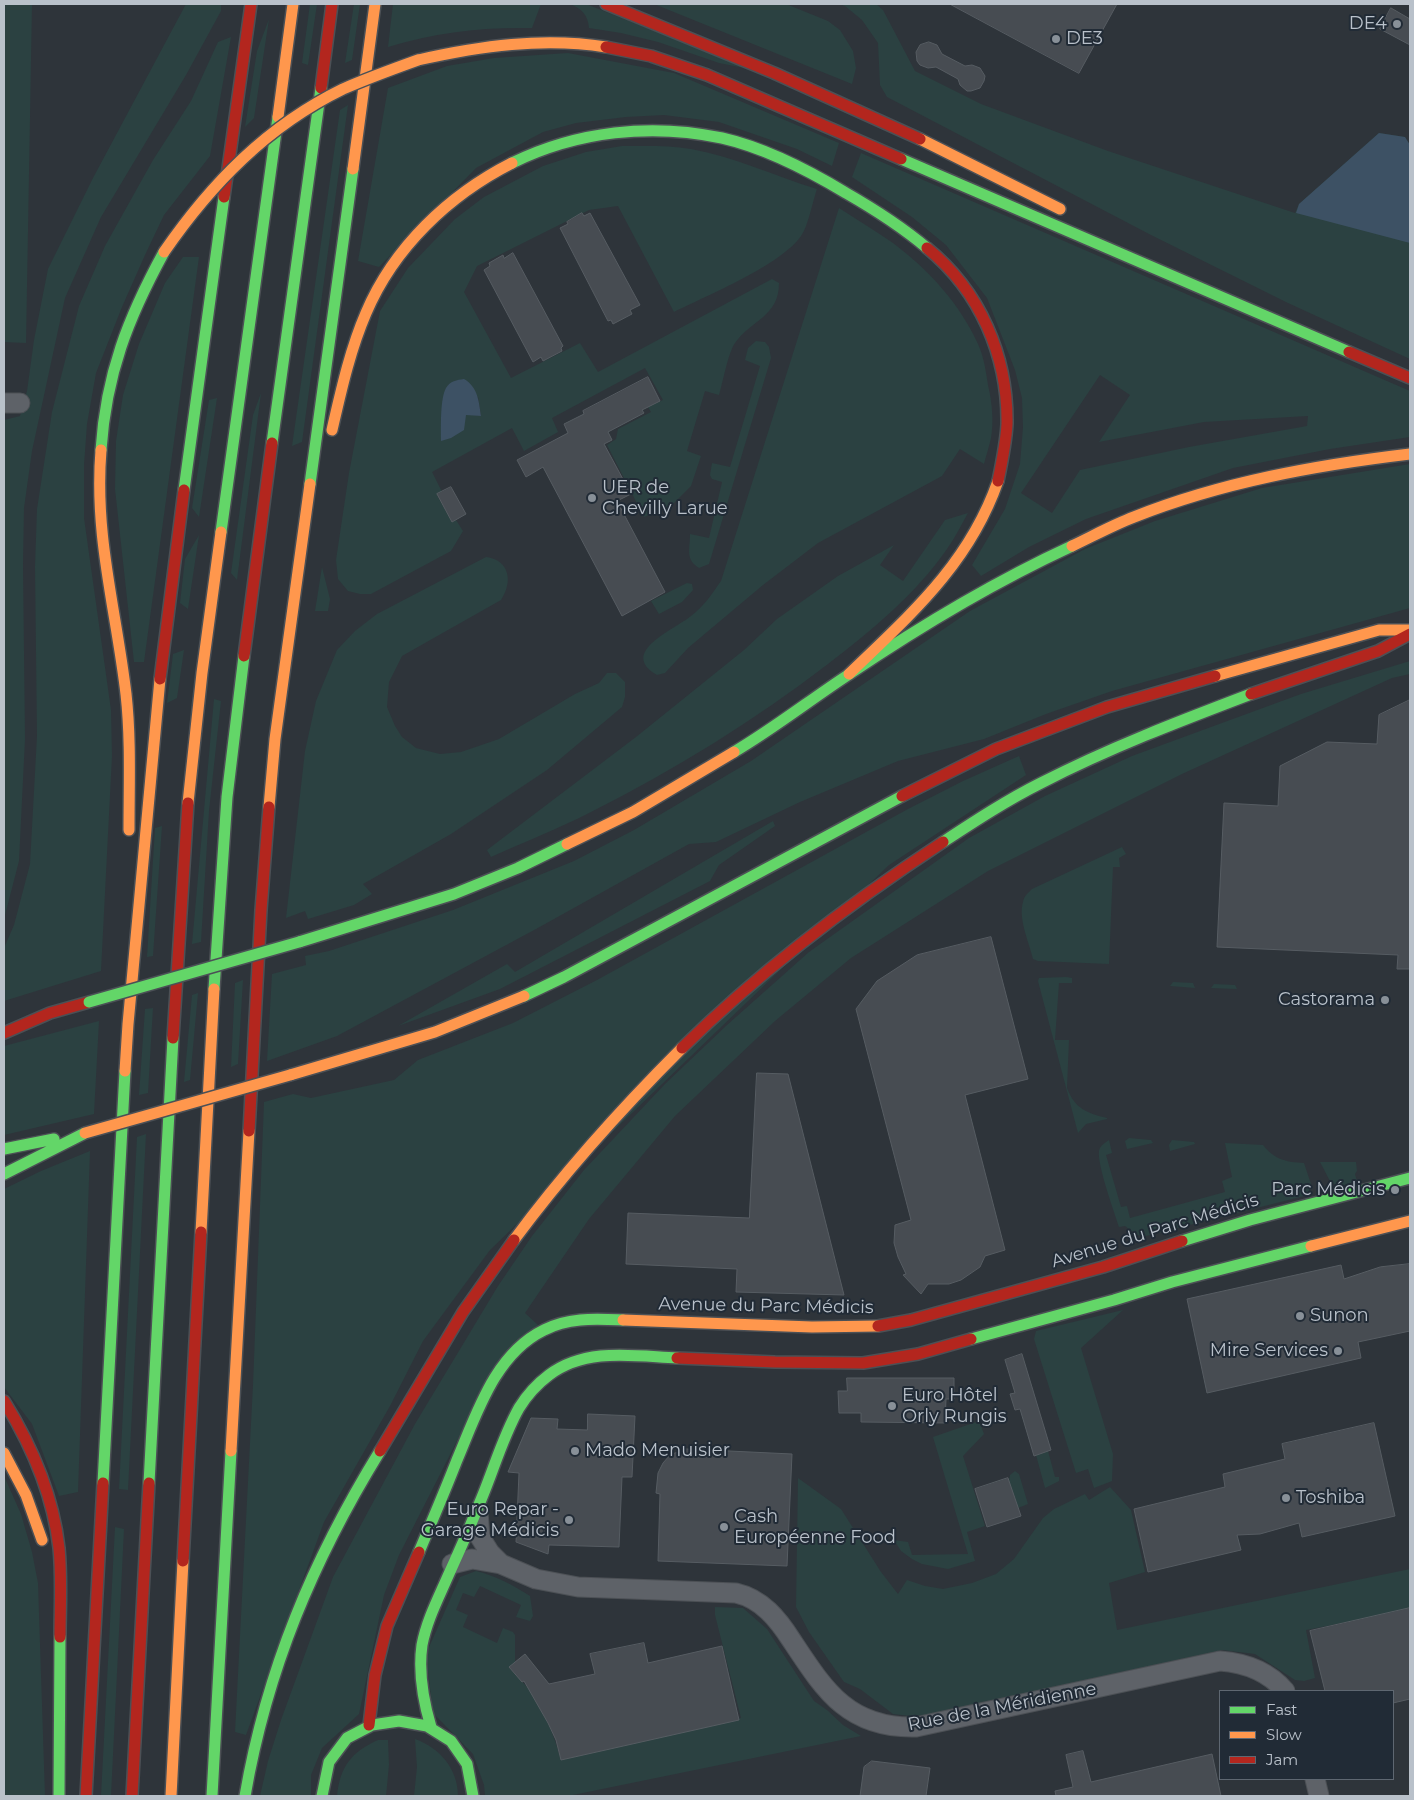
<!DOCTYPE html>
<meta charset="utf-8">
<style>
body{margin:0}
#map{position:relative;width:1414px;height:1800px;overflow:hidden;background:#2e343a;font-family:Montserrat,sans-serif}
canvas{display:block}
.frame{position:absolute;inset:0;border:5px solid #b9c1ca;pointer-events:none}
.legend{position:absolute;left:1219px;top:1690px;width:175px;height:90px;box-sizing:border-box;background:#212b36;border:1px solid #5e6771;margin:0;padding:6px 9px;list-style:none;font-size:15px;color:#b9c1ca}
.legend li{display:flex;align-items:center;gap:10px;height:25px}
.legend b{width:25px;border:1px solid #5e6771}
</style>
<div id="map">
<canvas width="1414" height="1800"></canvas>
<div class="frame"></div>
<ul class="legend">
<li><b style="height:6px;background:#63d668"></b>Fast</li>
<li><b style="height:6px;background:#ff974d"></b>Slow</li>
<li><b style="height:6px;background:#b3261e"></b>Jam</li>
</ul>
</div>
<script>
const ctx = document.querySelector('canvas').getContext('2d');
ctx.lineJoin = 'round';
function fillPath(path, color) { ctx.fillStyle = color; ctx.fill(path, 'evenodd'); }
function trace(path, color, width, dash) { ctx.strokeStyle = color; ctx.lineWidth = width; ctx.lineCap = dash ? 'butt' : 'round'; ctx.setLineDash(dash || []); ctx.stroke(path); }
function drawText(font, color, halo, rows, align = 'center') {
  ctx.font = font + ' Montserrat,sans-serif'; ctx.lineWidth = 4; ctx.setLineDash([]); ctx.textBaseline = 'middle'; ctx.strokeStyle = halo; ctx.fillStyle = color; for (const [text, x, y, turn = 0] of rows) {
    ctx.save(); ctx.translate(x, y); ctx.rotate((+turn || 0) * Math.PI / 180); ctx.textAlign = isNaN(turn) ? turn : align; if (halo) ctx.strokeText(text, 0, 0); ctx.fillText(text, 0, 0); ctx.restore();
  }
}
fillPath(new Path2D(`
 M4,4H32L26,343L4,342Z
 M186,4H221V11L186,75L101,217L65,298L32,451L24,508L23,565L25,739L19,861L4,919V420L20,416L27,391L34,340L48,269L93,178Z
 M310,4H317L308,65L302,63Z
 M354,4H360L352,60L345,63Z
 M393,4H541L532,28C480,27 438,32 388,47Z
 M570,4H586L754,70L719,63L658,42L621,33L589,28C588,15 582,9 570,4Z
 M654,4H786L828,21L840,30L853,51L856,68L852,84Z
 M839,4H876L883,10L915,71L981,104L1108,151L1295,213L1299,204L1379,133L1405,137L1410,145V359L1288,303L1151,235L887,97L880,85L878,43L862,20L845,6Z
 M269,19L254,118L245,127L257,51Z
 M231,37L210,156L164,215L145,255L122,307L96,373L87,424L84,465V518L111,710L112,756L101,971L4,1001V948L14,925L30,864L37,736L35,567L37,509L52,412L79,306L105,246L153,160L191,101L218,42Z
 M568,53L674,73L839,143L832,166L797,149L719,122L664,115L626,117L576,123L543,132L476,168L379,267L358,261L388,88L447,66L494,58Z
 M348,105L302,442L292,446L340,110Z
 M622,146C644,146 669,145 691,149C735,157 775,176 817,189C813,200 808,227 801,236C781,265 708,295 674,312L618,206L589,210L477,266L464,292L511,378L580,343L598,372L772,279L779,283C779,317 751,320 735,343C728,353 723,382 719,395L705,391L687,451L701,456L691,486L671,506L644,517L607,445L616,439L618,429L651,412L648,407L663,400L645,368L552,418L558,432L524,451L512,428L432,472L442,492L437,495L452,522L456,520L463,531L451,551L371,594H360L348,591L338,579L336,560L349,473L380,311L408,268L455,219L484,197L543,166L586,152ZM478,397L481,416L466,414Z
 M861,153L1410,391V437L1330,449L1233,468L1086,519L1029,547L981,576L972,565L1005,509L1020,464L1023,427L1022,398L1015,370L987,298L946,245L912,217L852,177ZM1100,375L1130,395L1099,442L1204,422L1308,416L1307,426L1189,447L1080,470L1052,513L1021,493Z
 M839,208C857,220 876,231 893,243C929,270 960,304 978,344C984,357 986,372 988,385C992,402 994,421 991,438C989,447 986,456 984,464L960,449L942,476L818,543L763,585L688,648L665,673L657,675C618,652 674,630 691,616C704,606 712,594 721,581Z
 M183,257H199L144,662H134L115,489L116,441L123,395L139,344L165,283Z
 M756,341L765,342L769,347L771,358L709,564L699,568C685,559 690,550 690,534L709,538L722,482L712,479L710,475L712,463L730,467L760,366L745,360L748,348Z
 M261,393L237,580L231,573L253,415Z
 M217,398L199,517L192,508L209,400Z
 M1410,464V608L1112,691L1046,714L984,739L898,761L800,802L716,842L689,844L536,929L337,1036L267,1061L272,974L306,965L305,956L329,951L453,910L574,861L634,830L751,761L970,611L1085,549L1155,521L1262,488Z
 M968,513C961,525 955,538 947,549C916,594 871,631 828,664C754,721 674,770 591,812C558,829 524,842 491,857L487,850L636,737L744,650L777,619L838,576L894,545L880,565L903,581L945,520Z
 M199,535L188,609L180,603L185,559Z
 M486,557C510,560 513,582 501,600L402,656L389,682L387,707L395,726L402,737L416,748L440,754L461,752L499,739L575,694L599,683L607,673H616L625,682V697L622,707L547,770L451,834L363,884L372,894L354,905L308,919L305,911L286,918L305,751L316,701L337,650L355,631L377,614Z
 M322,567L330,599L328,611H315Z
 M687,583L692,584L693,590L682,602L659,614L651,601Z
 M184,650L177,698L167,703L173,654Z
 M1410,661V674L1392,678L1182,774L988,871L851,958L775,1021L675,1116L589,1219L525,1313L538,1325L458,1439L399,1555L384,1595L359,1714L322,1748L311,1775V1796H260L268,1761L281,1720L333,1577L415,1424L498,1286L532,1236L584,1170L665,1084L727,1025L809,952L969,838L1045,796L1132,756L1301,694Z
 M214,699L221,701L209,811L201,942L192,944Z
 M1019,756L1026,775L889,865L490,1250L423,1341L390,1406L324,1522L246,1735L235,1732L253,1385L264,1102L293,1094L311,1098L394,1080L418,1060L513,1023L597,980L908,809L963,781Z
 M773,821L775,826L719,865L710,881L500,989L398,1026L507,964L515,972Z
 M162,826L153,956L147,957L155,828Z
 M1122,847L1126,854L1119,858L1120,867H1113L1109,964L1038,961L1033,959C1029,942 1018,919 1023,902C1024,896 1028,893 1032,889Z
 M1066,977L1072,978V983H1059L1055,1040H1069L1067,1088C1075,1109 1087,1113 1107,1118V1119L1086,1124L1078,1133L1038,981L1039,978Z
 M243,980L238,1064L231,1067L235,983Z
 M1173,982L1193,983L1195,988L1170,986Z
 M1214,984L1235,985L1237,989L1211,988Z
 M198,993L190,1080L184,1082L192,995Z
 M153,1008L148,1093L139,1095L145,1009Z
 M99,1021L94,1114L4,1135V1046Z
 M146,1134L128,1490L119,1489L137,1137Z
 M1129,1138L1151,1140L1153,1143L1127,1149L1125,1141Z
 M1109,1140L1112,1153L1106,1155L1121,1207L1127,1206L1130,1218L1225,1192L1222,1181L1232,1177L1225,1143L1263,1145C1275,1160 1286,1162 1304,1163L1312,1187L1309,1192L1304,1196L1146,1236L1137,1235L1125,1226L1119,1227C1114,1211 1097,1165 1099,1151C1100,1145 1105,1143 1109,1140Z
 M1172,1140L1194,1142L1195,1144L1170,1151L1169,1145Z
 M90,1151L78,1492L59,1496L32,1424L4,1387V1189L41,1171Z
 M1320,1162H1356L1357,1171L1355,1174L1357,1181L1341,1186L1331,1183Z
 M1123,1310L1081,1348L1113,1454L1112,1481L1094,1488L1088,1469L1076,1473L1034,1339L1036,1331Z
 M979,1421L984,1434L963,1456L985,1526L967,1532L975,1561L948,1569L922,1564L912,1559L901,1551L894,1540L908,1542L912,1555L968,1554L933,1437Z
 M1048,1451L1055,1477H1059V1481L1045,1488L1036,1455Z
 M1015,1471L1019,1474L1028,1504L1018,1508L1009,1481L1010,1475Z
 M4,1476L21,1514L32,1552L38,1583L45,1796H4Z
 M798,1478L841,1509L881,1572L898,1594L907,1580L925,1586L943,1589L972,1583L996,1574L1014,1559L1043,1518L1054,1509L1085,1494L1089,1500L1110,1487L1131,1510L1145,1572L1109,1583L1117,1630L1410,1569V1610L1306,1630L1315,1678L1304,1681L1295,1680L1255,1654L1222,1650L928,1715L910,1716L893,1714L860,1689L844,1682L809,1632L796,1607Z
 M115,1527L124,1529L111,1796H101Z
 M476,1571C496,1576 513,1585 530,1596L533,1616L530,1621L516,1617L521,1605L480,1586L474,1597L463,1593L456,1610L468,1615L463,1627L497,1643L503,1628L513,1632L515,1635V1662L509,1667C515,1675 522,1681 528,1688C542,1706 555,1737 561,1760L741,1718L715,1615V1607L743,1608L767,1629L814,1701L827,1710L843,1725L861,1736L568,1796H485L484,1785L473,1754L433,1713L426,1654L460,1577Z
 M415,1739C440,1748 458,1769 458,1796H414L417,1767Z
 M378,1740H388L389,1765L386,1796H337C340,1767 351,1752 378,1740Z`), '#2b4141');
fillPath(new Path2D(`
 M1379,133L1405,137L1410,145V243L1296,213L1299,204Z
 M464,379C478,387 479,402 481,416L466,415L464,430L451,438L441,441C441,427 440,399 446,388C450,381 457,380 464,379Z`), '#3d5164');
const building = new Path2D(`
 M950,4H1117L1079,73Z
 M1391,8L1410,19V45L1380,29Z
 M929,42L937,45L942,54L965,66L972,65L980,68L985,76L984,81L980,88L971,91H967L960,85L958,79L936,67L928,68L920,65L917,61L916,52L920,45Z
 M582,213L584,216L590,213L640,305L630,310L632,314L613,324L611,320L608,321L560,228L568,224L567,222Z
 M513,253L563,346L561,348L562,351L543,361L541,357L533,362L484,270L490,266L489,263L503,255L504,258Z
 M648,377L660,401L642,410L644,413L608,432L612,440L604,444L631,494L617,501L665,592L622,616L543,467L526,477L517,460L568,433L564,424L584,414L583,411Z
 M451,487L466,514L452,522L437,494Z
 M1410,700V969H1397L1398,955L1217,947L1224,803L1278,806L1280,766L1327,742L1377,744L1379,715Z
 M991,937L1028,1079L965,1095L1005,1250L985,1256L980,1267L961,1280L949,1284H928L921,1294L903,1275L906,1274L898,1257L894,1243L895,1225L911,1220L856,1009L877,981L917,955Z
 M757,1073L788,1074L844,1295L736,1292L737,1269L626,1264L628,1213L749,1218Z
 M1410,1264V1331L1358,1342L1361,1358L1207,1393L1187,1299L1341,1265L1344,1279L1380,1267Z
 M1022,1354L1051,1450L1034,1456L1020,1409L1015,1410L1010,1394L1015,1393L1005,1360Z
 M847,1378H954V1399H946L945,1423L861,1422V1413H839L838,1391H847Z
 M588,1414L635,1416L632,1477H622L619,1547L549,1545L548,1554L516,1542L519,1473L508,1472L531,1418L558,1419L557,1429L587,1430Z
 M1374,1423L1395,1516L1302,1537L1299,1523L1260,1534L1237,1535L1241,1550L1148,1572L1134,1509L1225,1487L1223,1474L1285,1459L1282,1444Z
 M687,1449L792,1454L787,1566L658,1561L660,1494L656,1493L658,1473L663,1463L670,1455Z
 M1008,1478L1021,1516L987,1527L975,1489Z
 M1410,1608V1699L1393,1703V1691H1325L1310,1631Z
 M644,1643L648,1663L722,1646L739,1720L561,1760L556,1740L548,1723L524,1681L522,1682L509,1667L525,1654L549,1684L595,1674L590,1654Z
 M1083,1751L1091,1782L1212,1754L1221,1796H1056L1055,1791L1073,1787L1066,1755Z
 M872,1761L930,1768L926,1796H860L864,1767Z`);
fillPath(building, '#474c52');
trace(building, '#565c62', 1);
const street = new Path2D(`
 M4,403H20
 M478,1512L480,1537L490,1553L501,1564L536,1579L578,1587L736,1593C762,1599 778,1619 792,1641C825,1691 849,1729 916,1727L1220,1661C1246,1663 1268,1671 1285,1691
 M452,1564L472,1559L501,1564
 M1315,1779L1319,1796`);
const fast = new Path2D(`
 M901,159L1349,352
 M512,163C577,131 651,123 722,138C766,148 808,170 846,193C874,209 902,227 927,248
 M272,443L321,88
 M101,450C106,374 128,318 164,252
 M310,484L353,169
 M184,490L224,197
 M221,532L278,117
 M734,752C773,729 810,700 848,675C919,627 994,582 1072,546
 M943,842C975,821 1007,800 1041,783C1109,748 1180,721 1251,694
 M299,942L454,894L518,868L567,844
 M214,989L227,797L244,656
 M524,996L564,977L902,796
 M4,1149L54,1139
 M4,1174L85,1133
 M1182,1241L1250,1220L1410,1178
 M971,1339L1114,1300L1172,1282L1311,1246
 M103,1483L125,1071
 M149,1483L173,1038
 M419,1552C432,1521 445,1491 457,1460C477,1413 495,1354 544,1330C569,1317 596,1319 623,1320
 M431,1727C423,1700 418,1673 422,1645C426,1624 435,1605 444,1585C455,1560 467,1535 477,1509C492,1476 501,1440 519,1408C527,1395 537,1384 549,1375C586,1347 634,1356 677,1358
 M59,1796L60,1637
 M212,1796L231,1451
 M245,1796C267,1669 313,1560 380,1451
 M322,1796L329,1762L347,1738L372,1725L399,1721L427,1726L451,1741L467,1764L473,1796`);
const slow = new Path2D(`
 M418,60C480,46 543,37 606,47
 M278,117L293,4
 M920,139L1060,209
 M353,169L375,4
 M332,430C341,391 350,350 366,313C394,247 449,195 512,163
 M101,450C94,536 116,609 126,694C131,739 129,785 129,830
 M1072,546C1093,536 1113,525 1134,517C1222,482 1317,465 1410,454
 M849,674C911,614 969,564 998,481
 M1215,676L1379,630H1410
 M188,803L202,673L221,532
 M269,807L275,739L310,484
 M567,844L633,812L734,752
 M125,1071L128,1024L160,679
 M290,1075L435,1032L524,996
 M201,1232L214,989
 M514,1240C565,1171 622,1108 682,1048
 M1311,1246L1410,1221
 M623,1320L812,1327L878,1326
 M231,1451L249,1131
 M4,1453L26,1495L42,1540
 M171,1796L183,1561`);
const jam = new Path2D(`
 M606,4L774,73L920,139
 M606,47L651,56L707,75L901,159
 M321,88L332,4
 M224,197L251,4
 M927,248C980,291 1008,356 1007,424C1006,443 1002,462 998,481
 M1349,352L1410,378
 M244,656L272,443
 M160,679L184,490
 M1251,694L1378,651L1410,634
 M902,796L996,749L1107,707L1215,676
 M4,1033L50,1013L89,1002
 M173,1038L188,803
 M682,1048C761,970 850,903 943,842
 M249,1131L261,910L269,807
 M878,1326L911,1320L1103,1267L1182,1241
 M677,1358L775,1362L863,1363L918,1354L971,1339
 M4,1401C32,1446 53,1495 59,1548C62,1578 60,1608 60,1637
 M380,1451L463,1312L514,1240
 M183,1561L201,1232
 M369,1725L375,1675L387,1626L419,1552
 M86,1796L103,1483
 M132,1796L149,1483`);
trace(street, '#4c5055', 21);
trace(fast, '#4c5055', 14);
trace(slow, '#4c5055', 14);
trace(jam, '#4c5055', 14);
trace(street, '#5e6268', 19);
trace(fast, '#63d668', 11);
trace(slow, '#ff974d', 11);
trace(jam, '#b3261e', 11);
const fastBridge = new Path2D(`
 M89,1002L299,942`);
const slowBridge = new Path2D(`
 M164,252C211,184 267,126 343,89C368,78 393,69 418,60
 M85,1133L290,1075`);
trace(fastBridge, '#4b5056', 14, []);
trace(slowBridge, '#4b5056', 14, []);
trace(fastBridge, '#63d668', 11);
trace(slowBridge, '#ff974d', 11);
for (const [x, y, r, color] of [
 [1397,24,5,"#889098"],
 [1056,39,5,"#889098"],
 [592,498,5,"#889098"],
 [1385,1000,5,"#889098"],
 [1395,1190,5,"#889098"],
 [1300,1316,5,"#889098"],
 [1338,1351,5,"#889098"],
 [892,1406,5,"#889098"],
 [575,1451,5,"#889098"],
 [1286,1498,5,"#889098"],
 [569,1520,5,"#889098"],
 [724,1527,5,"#889098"]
]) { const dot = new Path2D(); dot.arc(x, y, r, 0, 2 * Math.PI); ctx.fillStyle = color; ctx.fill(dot); trace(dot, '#212b36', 2); }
drawText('18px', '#b9c1ca', '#212b36', [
 ["DE4",1387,24,"right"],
 ["DE3",1066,39],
 ["UER de",602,488],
 ["Chevilly Larue",602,509],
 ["Castorama",1375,1000,"right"],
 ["Parc Médicis",1385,1190,"right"],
 ["Sunon",1310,1316],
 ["Mire Services",1328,1351,"right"],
 ["Euro Hôtel",902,1396],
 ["Orly Rungis",902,1417],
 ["Mado Menuisier",585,1451],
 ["Toshiba",1296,1498],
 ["Euro Repar -",559,1510,"right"],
 ["Garage Médicis",559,1531,"right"],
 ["Cash",734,1517],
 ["Européenne Food",734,1538]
], 'left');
drawText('18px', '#b9c1ca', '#212b36', [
 ["Avenue du Parc Médicis",1155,1231,-17],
 ["Avenue du Parc Médicis",766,1306,1],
 ["Rue de la Méridienne",1002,1707,-11]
]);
</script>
